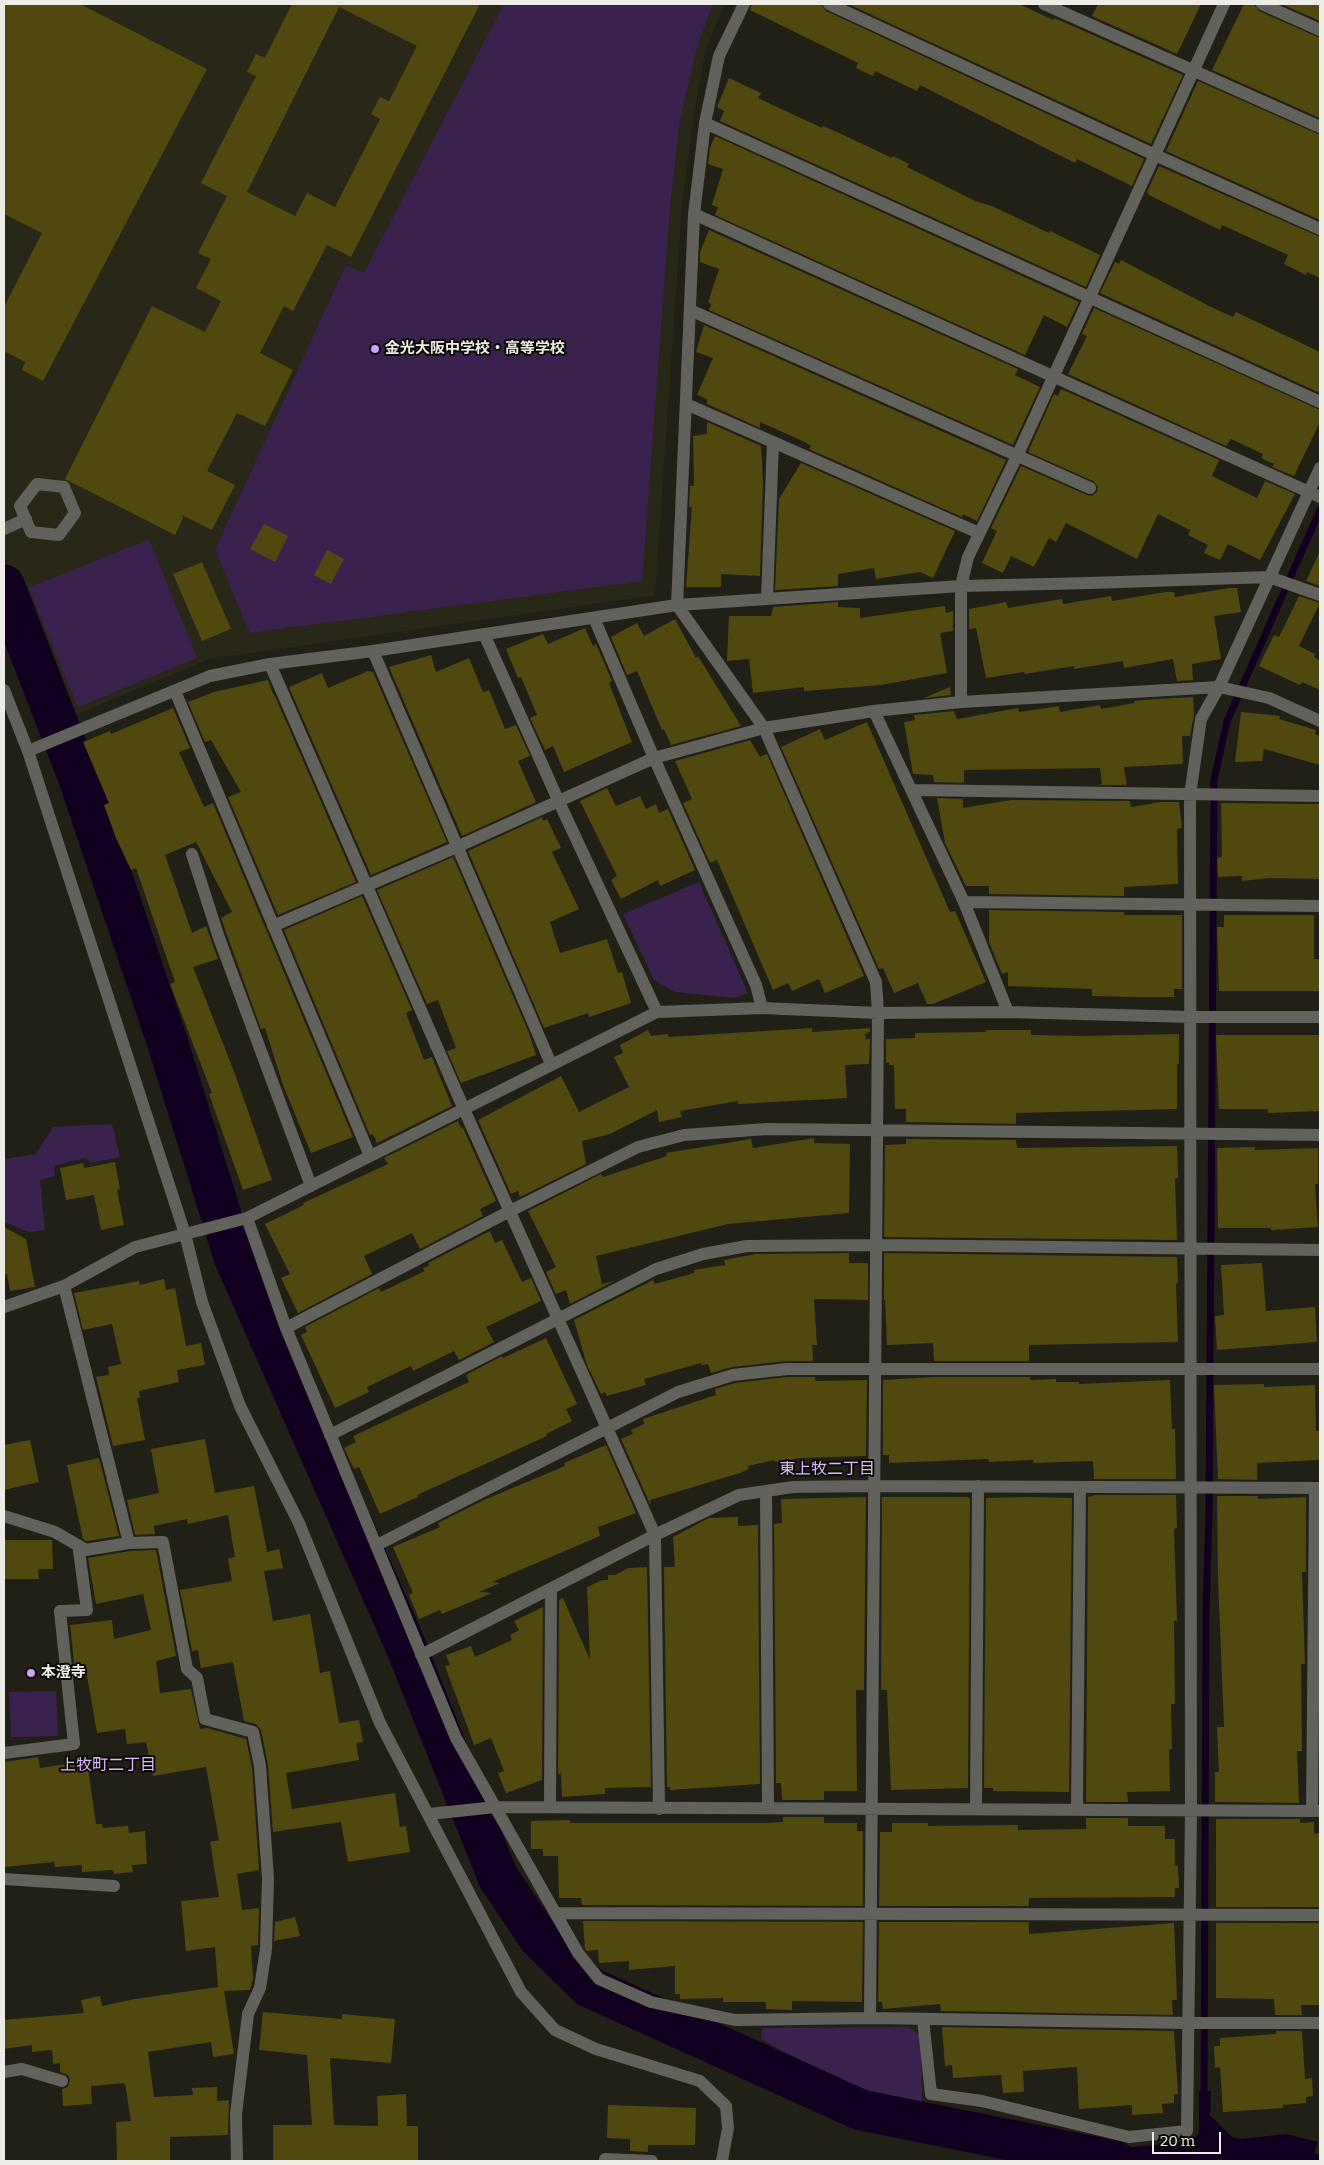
<!DOCTYPE html>
<meta charset="utf-8">
<style>
body{margin:0}
#map{position:relative;width:1324px;height:2165px;overflow:hidden;background:#212017;font-family:Bitter,serif}
canvas{display:block}
.frame{position:absolute;inset:0;border:5px solid #edece6;pointer-events:none}
.scale{position:absolute;left:1152px;top:2132px;width:69px;height:22px;box-sizing:border-box;border:2px solid #edece6;border-top:0;padding-left:6px;font-size:15px;line-height:18px;white-space:nowrap;color:#edece6;-webkit-text-stroke:4px #0a0906;paint-order:stroke}
</style>
<div id="map">
<canvas width="1324" height="2165"></canvas>
<div class="frame"></div>
<div class="scale">20 m</div>
</div>
<script>
const ctx = document.querySelector('canvas').getContext('2d');
ctx.lineJoin = 'round';
function fillPath(path, color) { ctx.fillStyle = color; ctx.fill(path, 'evenodd'); }
function trace(path, color, width, dash) { ctx.strokeStyle = color; ctx.lineWidth = width; ctx.lineCap = dash ? 'butt' : 'round'; ctx.setLineDash(dash || []); ctx.stroke(path); }
function drawText(font, color, halo, rows, align = 'center') {
  ctx.font = font + ' Bitter,"Noto Sans JP",serif'; ctx.lineWidth = 4; ctx.setLineDash([]); ctx.textBaseline = 'middle'; ctx.strokeStyle = halo; ctx.fillStyle = color; for (const [text, x, y, turn = 0] of rows) {
    ctx.save(); ctx.translate(x, y); ctx.rotate((+turn || 0) * Math.PI / 180); ctx.textAlign = isNaN(turn) ? turn : align; if (halo) ctx.strokeText(text, 0, 0); ctx.fillText(text, 0, 0); ctx.restore();
  }
}
fillPath(new Path2D(`
 M4,4H725L706,48L694,114L682,205L655,595L209,659L75,715L4,556Z`), '#292718');
fillPath(new Path2D(`
 M504,4H713L697,46L680,120L670,207L642,581L250,633L215,550L346,265L364,273Z
 M149,539L197,658L78,707L29,588Z
 M699,882L748,993L734,998L675,992L654,980L623,914Z
 M112,1124L120,1157L91,1163L85,1158L54,1166L55,1176L40,1180L45,1230L29,1232L4,1222V1159L36,1154L53,1127Z
 M56,1691L58,1736L11,1737L9,1692Z
 M909,2027L921,2036L922,2107L874,2100L761,2039L762,2028Z`), '#3b224e');
fillPath(new Path2D(`
 M1199,2091H1211L1210,2115L1232,2137L1241,2139L1286,2134L1318,2142L1314,2153L1320,2155V2161H1081L1054,2153L956,2134L952,2111L1133,2147L1192,2141L1199,2133Z`), '#120020');
trace(new Path2D(`
 M1204,2098L1206,1615L1209,1510L1214,780L1227,721L1320,510`), '#120020', 7);
trace(new Path2D(`
 M4,585L78,776L168,1044L234,1257L404,1642L498,1877L539,1938L589,1987L861,2110L1115,2161`), '#120020', 41);
fillPath(new Path2D(`
 M4,4H80L207,69L43,381L22,370L25,362L4,351V307L42,233L4,214Z
 M292,4H480L351,257L327,245L293,311L284,306L260,353L293,370L265,426L237,413L207,471L235,485L212,530L182,515L183,518L175,535L65,479L152,306L205,332L221,301L196,288L211,259L198,253L227,196L201,183L256,76L247,72L256,54L265,58ZM339,7L417,46L389,101L380,97L371,114L380,119L335,207L307,193L295,216L247,192Z
 M752,4H821L826,11L1144,159L1132,186L1077,159L1075,163L920,85L917,91L875,71L873,76L856,68L858,63L750,10Z
 M848,4H1019L1053,20L1054,18L1075,27L1183,75L1151,144Z
 M1098,4H1201L1177,54L1092,16Z
 M1244,4H1254L1259,11L1320,38V118L1212,70Z
 M1281,4H1320V21Z
 M729,78L761,93L758,98L822,128L823,126L837,132L892,158L893,156L909,164L907,167L975,201L992,206L1049,233L1050,231L1100,255L1086,287L720,121L724,111L717,107Z
 M1198,81L1320,135V220L1166,151Z
 M715,136L1079,302L1067,327L1044,315L1025,355L715,215L718,207L712,205L723,169L708,164L710,148Z
 M1159,166L1320,237V278L1307,272L1306,275L1284,264L1288,255L1222,225L1220,230L1149,195L1147,192Z
 M709,230L1018,369L1015,375L1040,387L1013,445L709,310L711,304L708,302L719,269L700,262V252Z
 M1121,260L1209,306L1233,317L1236,312L1320,352V389L1318,392L1100,293L1115,262L1119,264Z
 M1094,308L1320,410V422L1294,476L1272,467L1274,464L1261,458L1263,454L1231,439L1226,446L1068,374L1087,336L1082,334Z
 M704,325L1006,460L977,521L963,514L962,517L809,449L811,446L805,442L760,422V428L707,404V399L697,395L713,358L696,352Z
 M1061,389L1219,460L1212,476L1257,498L1265,481L1295,494L1260,560L1228,544L1220,560L1204,553L1208,545L1188,535L1190,530L1158,514L1137,559L1066,523L1056,542L1049,538L1034,567L1011,556L1003,573L982,563L997,531L991,528L1021,466L1087,495L1091,496L1097,492L1098,487L1093,481L1028,452L1054,394L1058,396Z
 M707,422L761,446L763,482L760,576L721,574V587H686L692,507H689L690,486H694L693,436L707,434Z
 M801,463L955,531L933,578L920,572L876,579L874,568L838,574V586L775,590L779,499Z
 M264,524L288,536L275,562L250,549Z
 M327,550L344,559L331,584L314,575Z
 M1320,551V586L1306,581Z
 M202,562L231,629L202,641L173,574Z
 M1229,588H1237L1241,612L1214,616L1221,659L1192,664L1193,680L1177,681L1173,659L1124,668L1123,661L1074,669V666L1025,674L1024,672L986,678L976,628L969,629V609L1006,602L1008,608L1062,599L1063,604L1111,596L1112,601L1166,592H1174L1175,597Z
 M1299,596L1320,603L1299,646L1315,654L1314,657L1320,661V690L1302,682L1300,685L1259,666L1274,635L1279,637Z
 M838,602V607L860,608V618L945,606L946,613L953,611V631L940,633L947,673L881,685L804,691V687L753,693L749,659L727,661L729,616H771L773,607Z
 M675,619L696,658L698,656L741,726L671,745L664,729L662,730L637,671L627,675L611,637L637,623L644,636Z
 M585,628L593,646L596,644L612,681L609,683L632,742L564,772L553,746L545,750L530,718L537,715L521,677L518,678L506,649L543,634L548,644Z
 M431,655L436,672L469,658L483,692L489,690L505,729L516,725L530,756L518,761L536,802L462,836L389,667Z
 M368,671L373,672L447,842L371,875L289,687L322,673L328,688Z
 M268,680L273,694H274L356,882L278,915L228,797L241,792L211,740L205,742L188,702L214,692Z
 M950,687L951,695L924,698Z
 M1193,697L1194,715L1190,736H1182L1183,764L1124,767L1127,785H1098L1102,784L1100,768L964,770V783L934,782L933,775L913,774L904,722L915,720L914,715L954,711L957,719L1018,708L1019,712L1059,706L1060,712L1100,705L1101,709L1135,703L1134,701L1142,700Z
 M173,708L190,748L179,752L204,807L213,803L353,1137L311,1153L283,1085L265,1028L261,1029L227,935L221,918L232,912L196,842L165,855L192,933L206,926L218,959L193,967L235,1074L272,1180L243,1190L209,1094L212,1093L170,984L175,982L136,868L131,870L116,838L104,805L109,803L83,742L110,731L111,734Z
 M1241,712L1280,716L1279,719L1316,730L1315,734L1320,736V765L1264,749L1262,761L1235,762Z
 M867,722L950,912L955,911L986,982L933,1004H927L918,983L894,993L883,968L879,969L781,747L820,729L825,740Z
 M750,740L760,757L767,754L864,976L825,993L819,979L792,991L788,983L773,990L717,860L710,863L683,803L692,799L675,761Z
 M607,788L616,806L640,796L646,809L656,804L659,813L668,809L695,870L660,886L658,880L621,899L611,880L617,876L580,801Z
 M937,798L963,799V808L1011,800L1130,801L1131,807L1161,802H1179L1182,828L1177,829L1178,884L1124,887V896L989,894V886H966L945,843Z
 M1221,803L1320,804V879L1269,878L1242,881V876L1218,877L1217,858L1222,857Z
 M542,817L543,821L547,819L561,848L552,852L579,909L550,922L560,953L607,939L618,973L622,972L631,1003L589,1017L588,1013L544,1028L468,851Z
 M453,857L529,1033L536,1055L461,1083L447,1051L456,1048L438,1000L427,1004L377,890Z
 M362,896L412,1010L406,1013L424,1060L432,1057L452,1106L377,1143L373,1134L370,1135L284,930Z
 M989,910L1124,912V915H1182V989H1174V997H1137L1092,996V989L1008,986V972L1002,974L989,942Z
 M1224,915H1314V959H1320V991H1219L1217,927H1224Z
 M812,1028V1032L870,1028V1032L865,1034L866,1039H870L869,1064L845,1065L847,1098L738,1104V1101L680,1111L682,1117L659,1122L657,1110L610,1134L582,1141L586,1164L520,1197L518,1191L511,1194L478,1120L561,1076L579,1112L629,1087L614,1057L623,1053L620,1045L648,1030L651,1036L668,1034L669,1037Z
 M986,1030H1031V1035L1082,1036L1179,1034V1064H1177V1109L1016,1113V1124L906,1122V1109H895L894,1065H889V1062L886,1063V1039L915,1038V1033L986,1032Z
 M1216,1035H1320V1111L1268,1113V1109H1219Z
 M458,1121L461,1128H463L496,1201L480,1209L483,1216L420,1249L412,1233L364,1256L372,1274L298,1313L281,1278L290,1274L265,1224L304,1205L303,1203L388,1164L384,1158Z
 M814,1138V1143L850,1144L849,1213L728,1224L596,1256L602,1284L614,1281L570,1304L566,1290L556,1294L546,1272L556,1267L528,1211L601,1174L603,1177L667,1156L666,1153L751,1139L753,1148Z
 M906,1139L1016,1140L1017,1148L1177,1146L1178,1178L1175,1179L1177,1240L884,1237L885,1145L906,1144Z
 M1255,1147V1150L1318,1148V1184H1315L1318,1227L1271,1230V1228H1218L1217,1148Z
 M115,1162L120,1189L117,1190L124,1225L101,1230L94,1195L66,1200L60,1168L83,1163L84,1168Z
 M4,1227L26,1239L35,1287L10,1291L7,1274L4,1275Z
 M490,1231L495,1243L502,1240L522,1282L531,1278L541,1301L486,1327L494,1342L459,1360L454,1351L413,1371L411,1366L367,1387L369,1392L335,1408L301,1335L307,1332L305,1327L379,1288L381,1292L425,1271L423,1268L429,1266L428,1263Z
 M849,1253V1263H868V1300L814,1299L817,1345H812L813,1361H786L732,1367L711,1373L708,1364L701,1365V1363L644,1379L646,1385L607,1396L605,1392L601,1394L587,1365L574,1320L653,1280L655,1284L694,1273V1270L725,1265L724,1260L756,1254Z
 M884,1253L1177,1257L1178,1283H1176L1178,1342L1029,1345V1361H934L933,1343L887,1345L885,1300H884Z
 M1262,1263L1266,1311L1315,1307L1317,1342L1217,1350L1215,1316L1224,1315L1221,1265Z
 M164,1279L166,1290L175,1288L186,1346L201,1343L205,1365L177,1370L179,1382L139,1391L140,1398H137L145,1440L113,1446L96,1377L109,1375L108,1367L121,1364L112,1324L83,1330L74,1293L139,1281L140,1285Z
 M546,1338L577,1404L566,1409L572,1421L546,1434L547,1436L417,1495L418,1497L380,1514L359,1467L354,1469L344,1448L356,1442L353,1436L469,1382L466,1375L502,1356L503,1358Z
 M787,1377H815V1381L867,1380L866,1456L800,1458L775,1462L774,1460L748,1466L749,1469L740,1473L650,1500L651,1506L621,1439L633,1434L631,1430L644,1424L643,1419L716,1395L715,1389L735,1383Z
 M934,1377H1030V1380L1056,1379V1382H1079V1384L1170,1380L1172,1429H1175L1176,1479H1094L1093,1461L1033,1463V1460L989,1462L988,1459L889,1463V1455H883V1380Z
 M1264,1384V1387L1315,1385L1316,1431H1320V1460L1257,1463V1480L1218,1479L1214,1385Z
 M205,1439L215,1493L254,1486L267,1552L279,1549L283,1568L264,1571L273,1621L310,1614L320,1673L330,1671L339,1723L359,1720L363,1742L356,1743L359,1760L286,1773L292,1809L395,1793L400,1827L406,1826L410,1852L348,1862L341,1822L273,1832L268,1765L261,1730L256,1724L244,1721L233,1662L201,1668L198,1650L192,1651L180,1590L232,1581L228,1559L235,1557L228,1515L188,1524L187,1519L154,1526L155,1534L135,1535L127,1500L159,1493L151,1449Z
 M30,1440L39,1482L4,1490V1445Z
 M606,1445L636,1513L598,1527L600,1536L492,1582L500,1583L479,1592L492,1593L442,1614L440,1610L419,1619L409,1595L413,1593L393,1547L440,1527L438,1523L484,1500L565,1466L564,1463Z
 M99,1458L119,1536L87,1541L83,1539L67,1465Z
 M1095,1495H1176L1177,1528L1174,1529L1177,1621H1174L1175,1704H1171L1172,1749L1169,1750L1170,1791L1127,1792L1128,1802H1086L1088,1497Z
 M1217,1496H1258V1499L1306,1497V1572H1302L1305,1664H1301L1302,1751H1297L1299,1803L1215,1802V1772H1219L1217,1727H1224L1218,1579Z
 M866,1497L864,1690H856L857,1791H824V1800H782L781,1783H776L774,1524L782,1523L781,1499Z
 M882,1497H968L970,1499L968,1788L891,1790L887,1690H881Z
 M1028,1497L1072,1498L1069,1792L993,1791V1788H984L986,1498Z
 M738,1517V1526L758,1525L760,1784L670,1790V1787H667L664,1567H675L673,1537L709,1518Z
 M4,1540H52L53,1569H38L39,1579H4Z
 M156,1550L176,1656L156,1661L160,1693L191,1689L200,1729L207,1728L246,1739L252,1767L259,1870L237,1874L242,1910L259,1908L258,1945L251,1946L253,1978L250,1990L224,1991L234,2054L213,2057L211,2042L148,2052L154,2097L193,2095L192,2088L217,2087V2101L229,2100L228,2135L170,2137V2161H117L116,2122L131,2121L125,2083L91,2086L92,2104L63,2106L62,2089L68,2087L70,2080L68,2075L60,2072V2063L53,2064L52,2050L32,2052V2045L4,2049V2020L84,2013L81,2000L100,1996L102,2006L135,1999L218,1987L215,1947L186,1951L181,1901L219,1897L210,1842L219,1840L206,1767L153,1776L146,1742L127,1744L125,1729L97,1733L86,1670L75,1671L70,1625L112,1620L114,1639L151,1630L143,1594L96,1604L88,1558L130,1551Z
 M647,1567L651,1787L605,1788V1794L562,1797L561,1773L558,1774L559,1600L563,1598L590,1660L587,1587L602,1580H608V1575H615L628,1568Z
 M543,1607L542,1780L506,1793L498,1773L504,1771L491,1738L474,1745L445,1666L450,1665L446,1655L471,1646L475,1657L512,1640L510,1635L519,1630L514,1621Z
 M38,1757L40,1768L87,1761L96,1824H102L103,1828L128,1826L129,1833L145,1831L147,1864L132,1865L133,1872L114,1874L113,1870L82,1872V1865L55,1867L54,1862L4,1867V1762Z
 M783,1817H824V1823H857V1831H863V1906L582,1905L581,1898H559L558,1856H543V1849H531V1821L570,1820V1823H766L783,1822Z
 M1086,1818H1128V1826H1165V1839H1175V1866H1178L1179,1888H1175V1897L1029,1898V1906H879L880,1832H892V1823H928V1826L1018,1825V1830L1086,1829Z
 M1216,1819H1300V1823L1314,1822V1834L1320,1833V1907H1216Z
 M295,1917L300,1936L274,1941L275,1922Z
 M583,1921L863,1922L862,2002L792,2001V2010L766,2009V2002H723V1998L680,1999V1994H675V1966L629,1970V1961L599,1963L598,1950L587,1951L585,1949Z
 M879,1922H1029V1934L1174,1923L1177,2000H1172L1173,2015L941,2011L940,2004L883,2009L882,2002H878Z
 M1216,1923H1320V2005H1301L1302,2015H1275L1274,1999L1216,1998Z
 M263,2012L342,2019V2014L395,2019L391,2063L330,2058L334,2125L378,2126L377,2096L406,2094L407,2126H418V2161L273,2160V2125H312L307,2055L259,2050Z
 M942,2027L1174,2031L1178,2094H1174V2103L1162,2104L1163,2113L1132,2115V2105L1079,2109L1077,2067L1023,2071L1024,2092L1003,2093L1001,2075L953,2078L952,2065L945,2066Z
 M1276,2031H1302L1305,2079L1312,2078L1313,2096L1306,2097V2103L1283,2105V2108L1223,2112L1220,2067L1215,2068L1214,2046H1220V2038L1276,2034Z
 M608,2105L696,2108L695,2145H648V2152L630,2151V2139L607,2138Z`), '#50480e');
trace(new Path2D(`
 M37,484L64,487L75,513L59,535L31,532L20,506Z
 M4,529L26,519
 M4,1516L55,1532L86,1550`), '#62625d', 12);
trace(new Path2D(`
 M744,4L719,56L705,123L694,214L677,605L764,728L876,982L878,1013L870,2018
 M829,4L1155,155L1320,229
 M1044,4L1320,127
 M1262,4L1320,30
 M705,123L1320,402
 M694,214L1320,497
 M690,310L1090,488
 M686,404L773,442L767,599
 M773,442L979,533
 M594,618L654,758L756,985L762,1008
 M484,634L559,802L657,1012
 M373,651L551,1064
 M270,664L463,1107L655,1535L659,1809
 M175,691L370,1156
 M961,702V586L968,557L1018,454L1224,4
 M874,711L964,902L1008,1012
 M28,751L210,676L270,664L373,651L677,605L961,586L1090,583L1269,577L1320,595
 M912,790L1320,796
 M192,854L219,938L311,1186
 M964,902L1320,906
 M273,926L459,846L654,758L764,728L874,711L961,702L1219,687L1269,698L1320,721
 M247,1218L286,1328L456,1738L578,1953L599,1979L651,2002L735,2020L870,2018L1189,2023H1320
 M64,1286L129,1543
 M4,1307L64,1286L135,1247L247,1218L657,1012L762,1008L878,1013L1008,1012L1191,1017H1320
 M286,1328L510,1211L638,1147L684,1135L767,1129L1320,1135
 M330,1435L656,1269L703,1254L747,1246L876,1245L1320,1250
 M766,1491L768,1808
 M377,1545L678,1392L733,1375L787,1369H1320
 M421,1655L655,1535L739,1495L793,1487L873,1486L1320,1488
 M4,1753L74,1744L60,1611L87,1610L79,1551L129,1543L163,1542L187,1669L197,1678L205,1719L253,1732L260,1766L268,1878L266,1949L260,1988L248,2014L236,2114L237,2161
 M550,1807L551,1589
 M976,1809L978,1486
 M1077,1810L1080,1487
 M1312,1811L1315,1488
 M429,1814L496,1807L1320,1811
 M4,1879L114,1886
 M557,1913L1320,1915
 M923,2019L931,2094L982,2101L1129,2137L1187,2131L1191,1811L1190,795L1201,719L1219,687L1320,468
 M4,2072L22,2069L62,2081
 M605,2161V2159L652,2161`), '#62625d', 12);
trace(new Path2D(`
 M4,690L28,751L185,1234L202,1302L240,1406L299,1523L380,1723L521,1992L555,2030L596,2049L700,2081L726,2106L728,2128L722,2161`), '#62625d', 12);
for (const [x, y, r, color] of [
 [375,349,5,"#d29dfd"],
 [31,1673,5,"#d29dfd"]
]) { const dot = new Path2D(); dot.arc(x, y, r, 0, 2 * Math.PI); ctx.fillStyle = color; ctx.fill(dot); trace(dot, '#0a0906', 2); }
drawText('bold 15px', '#edece6', '#0a0906', [
 ["金光大阪中学校・高等学校",385,349],
 ["本澄寺",41,1673]
], 'left');
drawText('16px', '#debafe', '#0a0906', [
 ["東上牧二丁目",827,1470],
 ["上牧町二丁目",108,1766]
]);
</script>
